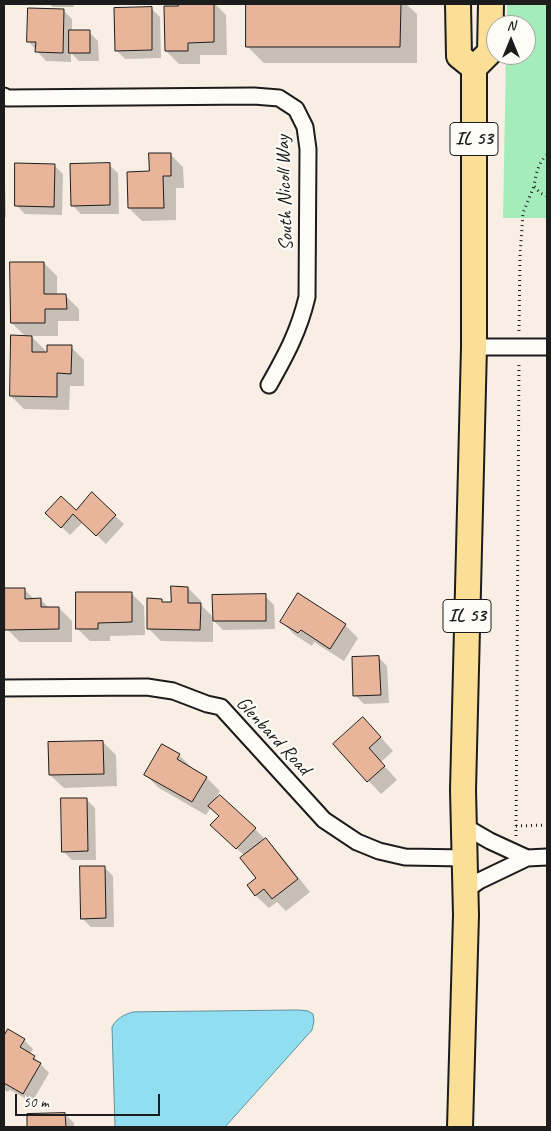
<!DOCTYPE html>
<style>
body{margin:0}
#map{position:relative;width:551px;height:1131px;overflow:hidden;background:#f9eee4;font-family:Caveat,sans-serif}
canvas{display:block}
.frame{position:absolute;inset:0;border:5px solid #1c1c1c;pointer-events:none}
.north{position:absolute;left:486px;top:15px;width:50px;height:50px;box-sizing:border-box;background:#fdfcf7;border:1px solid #a3a29f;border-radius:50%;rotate:0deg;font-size:14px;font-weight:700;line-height:20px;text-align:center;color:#1c1c1c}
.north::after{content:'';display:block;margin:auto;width:18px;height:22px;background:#1c1c1c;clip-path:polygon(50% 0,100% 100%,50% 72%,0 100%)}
.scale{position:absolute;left:15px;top:1094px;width:145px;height:22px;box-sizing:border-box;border:2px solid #1c1c1c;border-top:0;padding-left:6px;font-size:15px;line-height:18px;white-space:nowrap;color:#1c1c1c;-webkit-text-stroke:4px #fdfcf7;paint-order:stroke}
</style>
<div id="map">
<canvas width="551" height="1131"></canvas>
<div class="frame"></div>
<div class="north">N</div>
<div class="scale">50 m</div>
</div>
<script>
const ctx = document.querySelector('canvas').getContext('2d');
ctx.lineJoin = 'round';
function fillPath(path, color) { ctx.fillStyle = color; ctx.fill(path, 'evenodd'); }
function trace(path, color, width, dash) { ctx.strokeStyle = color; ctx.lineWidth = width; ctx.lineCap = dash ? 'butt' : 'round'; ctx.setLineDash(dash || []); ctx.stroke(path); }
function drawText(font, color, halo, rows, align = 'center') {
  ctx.font = font + ' Caveat,sans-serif'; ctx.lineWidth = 4.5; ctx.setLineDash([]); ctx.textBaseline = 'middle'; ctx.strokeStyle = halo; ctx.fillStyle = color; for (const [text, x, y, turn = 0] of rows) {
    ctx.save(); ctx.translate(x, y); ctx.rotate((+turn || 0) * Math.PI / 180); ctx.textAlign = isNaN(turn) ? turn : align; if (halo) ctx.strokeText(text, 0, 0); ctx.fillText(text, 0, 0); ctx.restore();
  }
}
fillPath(new Path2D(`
 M507,4H547V218H503L506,55H526V25H507Z`), '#a4edbb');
const water = new Path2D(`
 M299,1010L308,1011L313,1014L314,1021L312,1030L225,1127H115L112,1027C117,1018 123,1015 133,1012Z`);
fillPath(water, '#90deef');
trace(water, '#62909b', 1);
fillPath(new Path2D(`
 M49,4H73L74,7H53Z
 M179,4H215L226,15L227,55H200V64H179L166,51L179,7Z
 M247,4H406L417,14V63H264L247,46Z
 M151,8L160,17L161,58L125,59L116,50Z
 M63,10L72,19V32H89L98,41L99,61H79L71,53V62L46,61L29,42Z
 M170,154L183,167L184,188H176V220L142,221L129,208L151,173Z
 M54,165L63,174L62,215L25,214L16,205Z
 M109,165L118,173L119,214H81L72,205Z
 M4,181L5,182L6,217H4Z
 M44,263L57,276V296H66L79,309V321H58V336H31L45,350V353L71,347L84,360V386H70L69,410L24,409L11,396L26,337L12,323Z
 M77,511L115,516L124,524L106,544L83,522L70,535L55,521Z
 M188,588L201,601V605L214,618L265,596L274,605L275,629L223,630L213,620V642L161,641L148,628L161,600L165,603H172Z
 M24,589L35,600H41L49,608H59L72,621V642H20L7,629Z
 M131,593L144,606L145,635L110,636V641H90L77,628Z
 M282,622L345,625L358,638L344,661L314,642L312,646L295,635Z
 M378,657L387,666L389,703L364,704L355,695Z
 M376,732L393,751L381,762L397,780L381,794L334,744Z
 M103,742L116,755L117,786L64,788L50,775Z
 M179,755L192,768L191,769L207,778L220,791L214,801L220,796L255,829L264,838L259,843L260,844L266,840L279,853L310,892L286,911L277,902L269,908L256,896L249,885L258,879L245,856L220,834V816L211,807L206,815L159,788L146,775Z
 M86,799L95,808L96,860H72L63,851Z
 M104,867L113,876L114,927H91L82,918Z
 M8,1031L24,1040L33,1049L30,1054L34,1057L49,1073L32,1102L10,1090L8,1092L4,1090V1038Z
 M65,1114L74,1123V1127H28V1115Z`), '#0003');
const building = new Path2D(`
 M178,4H214V42L188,43V51H165L164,6H178Z
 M246,4H401L400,47H246Z
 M152,7V50L115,51L114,8Z
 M28,8L64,9L63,53L35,52L36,42H27Z
 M69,30H90V53H69Z
 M149,153H171V176H163L164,208H128L127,172L149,171Z
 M15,163L55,164L54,207L15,206Z
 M110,163V205L71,206L70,164Z
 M10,262H44V294H66L67,309H45V323H11Z
 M11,335L32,336V352H47V345H72L71,374L57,373V397L10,396Z
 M92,492L116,515L96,536L73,514L61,528L45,513L61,496L76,510Z
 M171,586L188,587V603H201L200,630L147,629V598L162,599V602H171Z
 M5,588H25V599L41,598V607H59V629L5,630Z
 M76,592H132V622L98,623V629H76Z
 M298,593L346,624L330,649L301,630L298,633L280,622Z
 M266,594V621H213L212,595Z
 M379,656L381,695L353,696L352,657Z
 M363,717L381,737L369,748L385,766L367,782L333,744Z
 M103,741L104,774L49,775L48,742Z
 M162,744L180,754L177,759L207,777L192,802L144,775Z
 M220,795L256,828L236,849L210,825L219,816L208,806Z
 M61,798H87L88,851L62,852Z
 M266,838L298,879L272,899L264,889L255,896L247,885L256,878L240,858Z
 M80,866H105L106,918L81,919Z
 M8,1029L25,1039L20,1047L35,1056L33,1059L41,1063L23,1094L4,1083V1036Z
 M65,1113L66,1127H27V1114Z`);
fillPath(building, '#e8b59a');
trace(building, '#1c1c1c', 1);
const minor = new Path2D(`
 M4,96L7,98L254,96L279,98L296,109L305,127L308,149L307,297C299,331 286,355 269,385
 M474,347H547
 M4,688L147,687L173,691L207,704L221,707L324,820L357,842L379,851L405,857L465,858
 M464,826L490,841L527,858L547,857
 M465,891L479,881L527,858`);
const primary = new Path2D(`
 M458,4L459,56L474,68
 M460,1127L466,915L463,790L474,347V68L490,52L491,4`);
trace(minor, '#1c1c1c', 19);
trace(primary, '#1c1c1c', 28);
trace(new Path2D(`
 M547,155C538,163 536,174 534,186L540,193L547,196
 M519,331L520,256L523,213L534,186
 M516,826L547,825
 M516,836L519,362`), '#1c1c1c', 3, [1, 4]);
trace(minor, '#fdfcf7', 15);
trace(primary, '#fbdf96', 24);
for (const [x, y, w] of [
 [474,139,48],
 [467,616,48]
]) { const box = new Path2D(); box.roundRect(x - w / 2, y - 16.5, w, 33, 4); ctx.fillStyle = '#fdfcf7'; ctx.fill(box); trace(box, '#1c1c1c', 1); }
drawText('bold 19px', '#1c1c1c', null, [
 ["IL 53",474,139],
 ["IL 53",467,616]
]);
drawText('20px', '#1c1c1c', '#fdfcf7', [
 ["South Nicoll Way",285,193,-92],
 ["Glenbard Road",273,736,47]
]);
</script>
